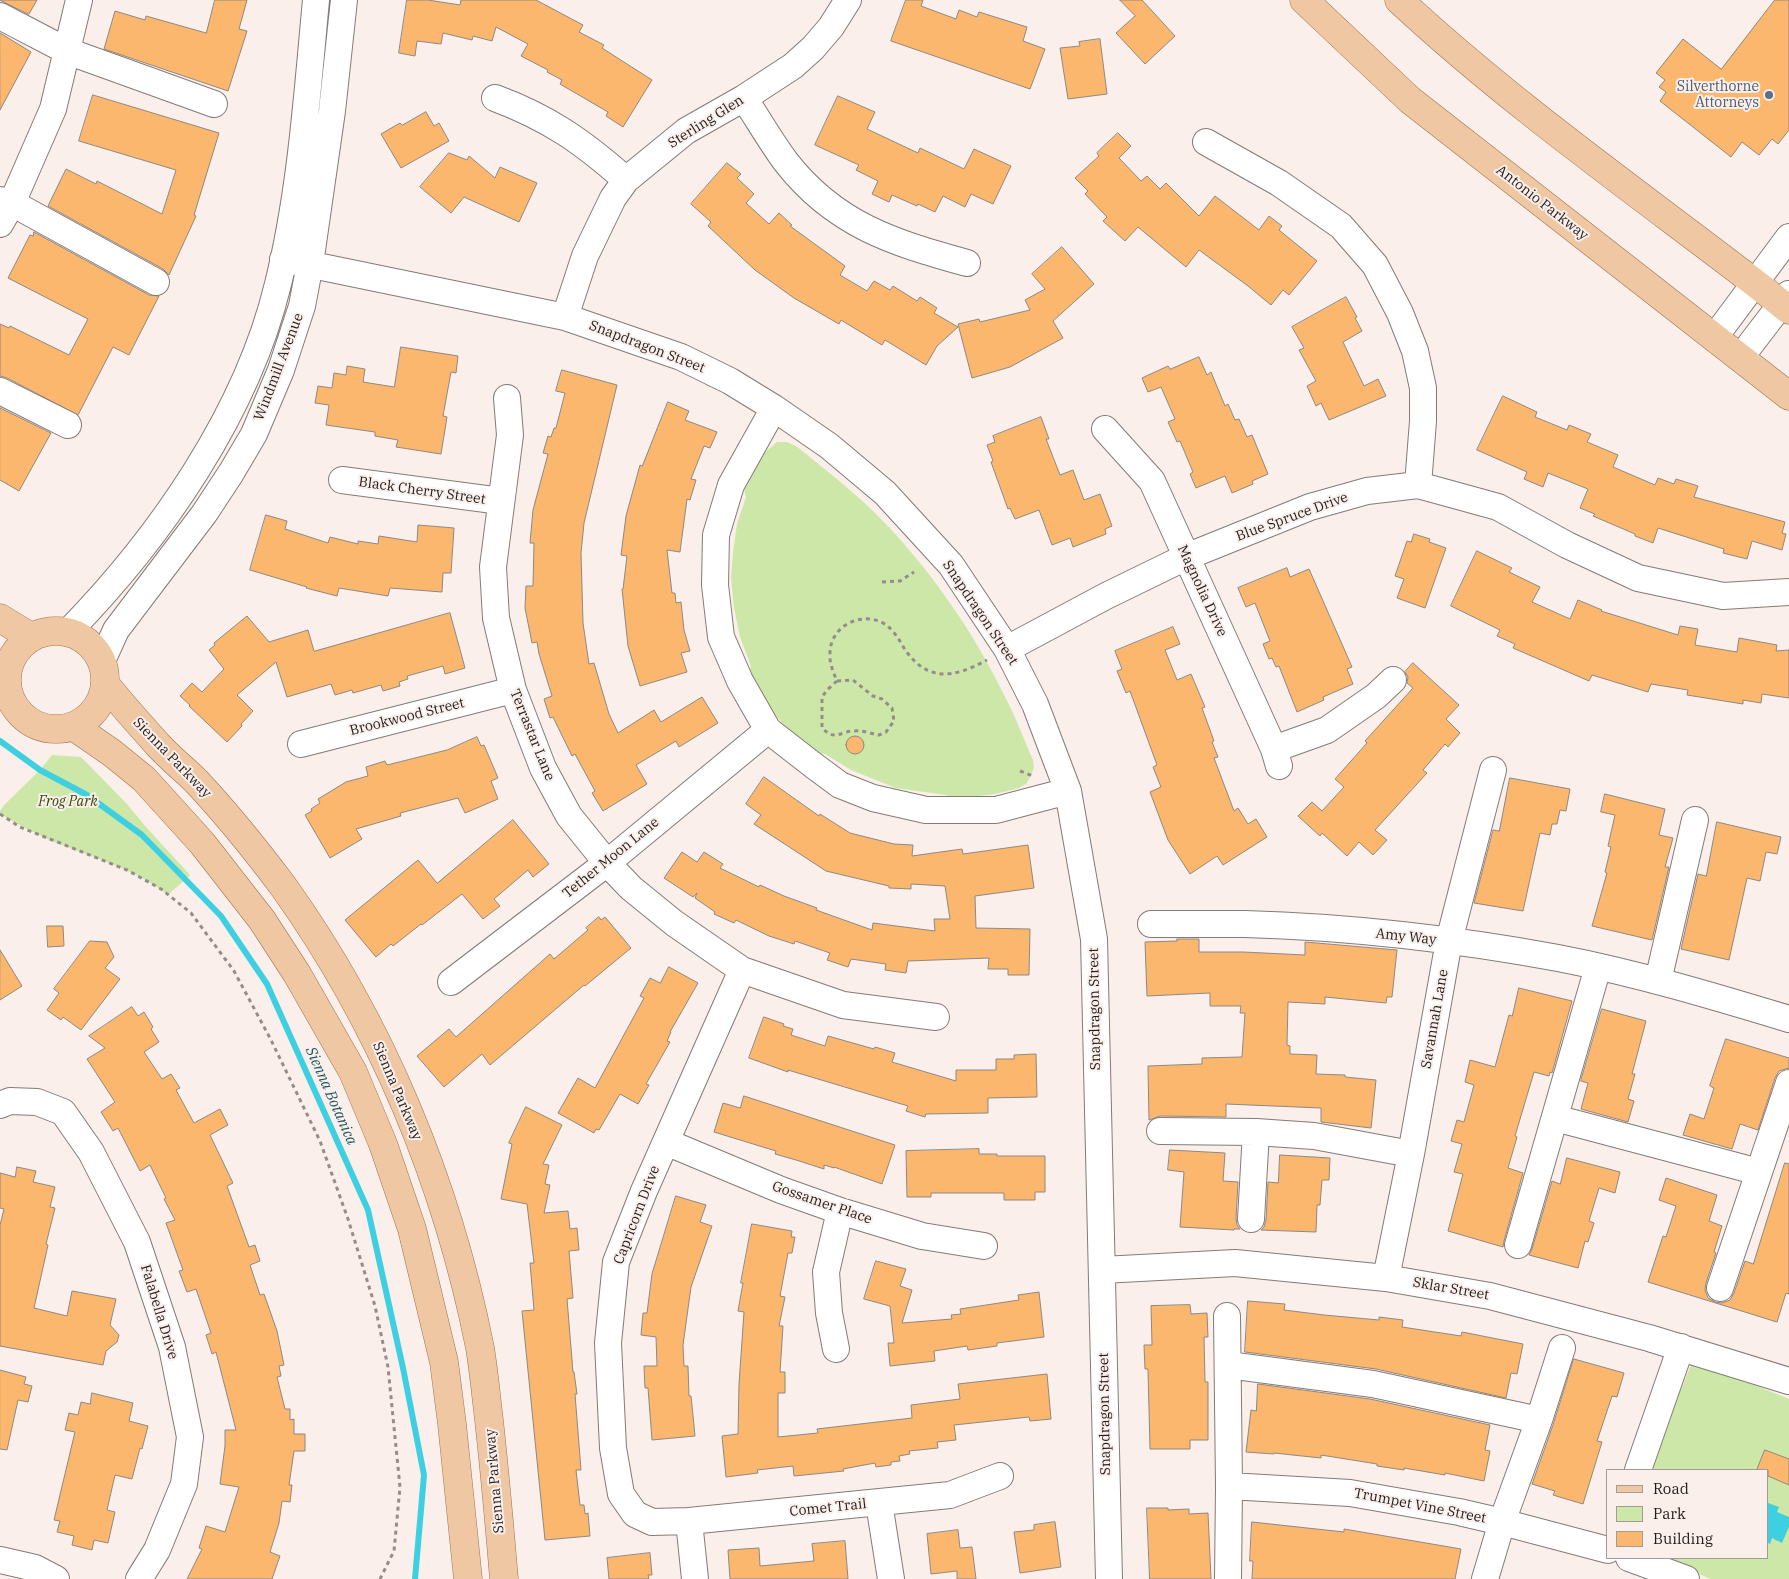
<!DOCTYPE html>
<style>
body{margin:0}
#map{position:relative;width:1789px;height:1579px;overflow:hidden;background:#faefeb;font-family:"IBM Plex Serif",serif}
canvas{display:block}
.legend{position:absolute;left:1606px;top:1469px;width:162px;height:90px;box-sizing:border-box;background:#faefeb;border:1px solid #a39b98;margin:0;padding:6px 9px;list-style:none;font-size:15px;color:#211d1c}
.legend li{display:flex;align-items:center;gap:10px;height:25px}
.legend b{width:25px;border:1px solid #a39b98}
</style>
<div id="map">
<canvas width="1789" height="1579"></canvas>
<ul class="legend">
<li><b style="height:6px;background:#efc7a3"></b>Road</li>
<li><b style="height:14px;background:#cde7a9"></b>Park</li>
<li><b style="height:14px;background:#fbb76d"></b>Building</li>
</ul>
</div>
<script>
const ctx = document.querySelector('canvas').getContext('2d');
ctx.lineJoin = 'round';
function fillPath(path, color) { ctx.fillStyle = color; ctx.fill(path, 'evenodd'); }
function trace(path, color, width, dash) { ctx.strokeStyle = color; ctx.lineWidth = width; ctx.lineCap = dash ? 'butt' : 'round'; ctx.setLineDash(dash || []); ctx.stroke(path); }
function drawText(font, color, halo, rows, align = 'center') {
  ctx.font = font + ' "IBM Plex Serif",serif'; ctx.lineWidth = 4; ctx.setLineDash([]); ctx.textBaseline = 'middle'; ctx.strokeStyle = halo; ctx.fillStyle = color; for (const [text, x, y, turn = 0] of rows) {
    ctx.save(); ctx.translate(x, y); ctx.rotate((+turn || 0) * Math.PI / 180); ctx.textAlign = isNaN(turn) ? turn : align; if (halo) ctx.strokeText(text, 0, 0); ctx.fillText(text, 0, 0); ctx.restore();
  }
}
fillPath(new Path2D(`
 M777,442H787L796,446C822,467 848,487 872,510C927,564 973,630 1007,701C1017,720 1024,740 1033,760L1034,768L1027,783L1019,788L995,794L953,799L946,795L896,788L851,770L825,754L813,753L782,723L763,699L749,675L751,666L740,637L734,608L731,578L733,552L737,524L746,497L744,489L764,453Z
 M52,755L81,757L127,804L146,827L190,875L168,895C134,868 91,857 52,841C34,833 17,824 0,814V811L4,805L40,770Z
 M1693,1360L1789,1399V1579H1711L1659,1558H1768V1470H1648Z`), '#cde7a9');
fillPath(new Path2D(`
 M1768,1503L1779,1507L1777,1512L1789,1517V1527L1782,1543L1772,1538L1770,1544L1768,1543Z`), '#3ed0e1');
trace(new Path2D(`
 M0,741L40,770L87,795L142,835L221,916L267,984L368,1210L403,1368L424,1475L415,1579`), '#3ed0e1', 6);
const building = new Path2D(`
 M0,0H37L29,14Z
 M215,0H247L239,29L247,31L228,91L104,49L115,11L145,20L146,16L206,33Z
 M407,0H428L460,5L461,0H536L583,25L579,32L604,45L602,48L652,80L623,127L606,116L608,112L560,84L562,80L547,72L548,70L521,56L528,44L496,27L492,41L473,36L472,40L443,33L441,44L417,41L415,56L399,53Z
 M906,0H923L921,6L956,19L959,10L977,17L979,12L1027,27L1023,41L1045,49L1030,89L891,41Z
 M1120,0H1142L1175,36L1145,64L1116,33L1135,16Z
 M1775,0H1789V130L1778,144L1772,139L1759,155L1742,142L1731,157L1660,101L1666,92L1659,87L1665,80L1656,73L1683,39L1721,69Z
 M0,33L31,52L0,110Z
 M1100,39L1107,94L1068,99L1060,48L1080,46L1079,42Z
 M93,95L219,133L194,215L196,216L169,275L163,269L48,206L66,169L96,184L97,181L162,214L176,170L79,141Z
 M838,96L875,112L867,129L918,153L920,148L964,169L974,149L1011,166L993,204L971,194L965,207L943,196L935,212L918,204L917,206L892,195L889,202L872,194L878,181L856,170L859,165L815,145Z
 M426,112L434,126L439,123L449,141L401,168L381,134L400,123L402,125Z
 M1118,133L1131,146L1119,158L1141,181L1147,176L1160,189L1166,183L1199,216L1215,196L1259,230L1269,216L1282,226L1279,230L1317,261L1289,295L1283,290L1271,305L1248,286L1199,250L1186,267L1138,227L1125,241L1103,221L1107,217L1085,194L1088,191L1075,178L1099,156L1097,153Z
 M449,153L467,160L469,156L495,178L500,167L537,183L519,222L464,197L451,213L420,187Z
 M727,163L741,174L737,178L754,194L746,203L769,224L779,213L792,225L790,226L845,266L840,275L867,291L874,281L890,290L893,286L917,301L920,297L937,308L934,313L958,327L937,346L926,365L885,340L882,345L841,320L839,324L794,298L755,270L708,226L711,222L691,204Z
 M34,232L149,295L159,296L129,355L113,347L78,415L7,378L0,376V324L9,328L10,326L69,355L88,319L8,278L30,235L33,236Z
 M1062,247L1094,284L1053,321L1063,338L1010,367L972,378L958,324L979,319L980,322L1030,310L1025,300L1045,289L1032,274Z
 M1346,297L1357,317L1355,318L1362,331L1343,342L1364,386L1378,379L1386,396L1329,420L1321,403L1316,406L1307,386L1316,381L1299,350L1304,348L1292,327Z
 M401,347L458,356L456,373L451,372L443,416L447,417L441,454L396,447L398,440L375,436V432L326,425L329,405L315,403L318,386L332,388L334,373L346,375L347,366L365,369L363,382L394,387Z
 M1199,357L1207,375L1211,372L1225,406L1228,404L1235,420L1239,419L1247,437L1252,435L1268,474L1252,481L1253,484L1232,493L1225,476L1196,488L1190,474L1193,472L1180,441L1177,442L1168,422L1175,419L1161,387L1148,392L1142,378L1168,366L1170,369Z
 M562,370L617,385L584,523L581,553L583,623L589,664L594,663L609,714L618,733L654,710L661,722L702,697L718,723L679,747L676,741L636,765L647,784L603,811L592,793L595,791L575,754L572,756L553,717L550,718L544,699L552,696L539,654L537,642L532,643L525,608L526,586H533L534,543H530L533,510L548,454L543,453L548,436L551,437L554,428H556L565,393L556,391Z
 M1503,396L1537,412L1535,417L1567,430L1569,425L1591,434L1587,442L1618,455L1613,467L1655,485L1658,478L1674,484L1676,479L1698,486L1694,497L1785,522L1782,533L1786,534L1782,550L1752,541L1747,559L1723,553L1724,549L1658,528L1653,543L1635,536V534L1593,516L1595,514L1580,508L1588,489L1548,473L1543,487L1524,479L1527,472L1477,450Z
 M668,402L689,411L685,420L717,432L710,448L704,446L691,479L696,480L690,500L687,499L680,552L667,550L672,593H675L676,603L681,602L684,630L690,651L681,653L687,672L640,686L628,646L622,589H623L627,556L621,555L626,516L640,465L642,466Z
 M0,408L51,433L19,491L0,480Z
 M1041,417L1049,439H1046L1060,475L1073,470L1084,500L1100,494L1112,526L1105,529L1106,534L1073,547L1070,538L1052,545L1039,510L1015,519L1010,508L1008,509L991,462L993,461L987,445L995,442L993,436Z
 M266,515L287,521L285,529L328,543L330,537L358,544V541L378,544L379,536L417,542L418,525L454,528L451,573H443L442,592L390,588L388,596L339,588L337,596L306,588L307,587L250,570Z
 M1414,534L1430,539L1429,542L1446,548L1425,608L1397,598L1404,579L1395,576L1407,541L1411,542Z
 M1477,551L1512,568L1509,572L1540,587L1532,602L1570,619L1578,600L1602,610L1601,611L1678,635L1680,626L1698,629L1695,645L1737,652L1739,638L1777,645L1776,651L1789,650V698L1762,694L1761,703L1743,700V704L1687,695L1688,690L1651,684L1648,692L1592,675L1589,681L1513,648L1515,644L1497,636L1500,630L1451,606Z
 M1287,568L1290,577L1309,569L1352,667L1347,669L1353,684L1323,697L1324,700L1297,712L1279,666L1276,667L1272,658L1269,659L1263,644L1270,641L1255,603L1246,607L1238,588Z
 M450,613L465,668L445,674L443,666L407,676L408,679L399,682L400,686L383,691L381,685L353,693L352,690L335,695L331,684L287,697L276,662L237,695L253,711L241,724L242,726L227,742L189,706L190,705L180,696L192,683L202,692L224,669L209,650L215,645L214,643L247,616L269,642L308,630L314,651Z
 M1173,627L1180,644L1165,650L1177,680L1191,674L1205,707L1202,708L1214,741L1212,742L1218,757L1214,758L1234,811L1238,808L1248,824L1256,819L1267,837L1223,865L1217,856L1190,874L1168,840L1150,792L1161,787L1153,767L1157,765L1130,691L1126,693L1117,671L1122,669L1115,651Z
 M1413,663L1459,705L1446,719L1460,733L1448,747L1445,744L1423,770L1427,773L1375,830L1387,840L1373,855L1359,842L1347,856L1322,833L1320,836L1298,816L1312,802L1322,811L1344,787L1335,779L1367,743L1365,741L1413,688L1407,683L1408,677L1405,672Z
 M846 745a9 9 0 1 1 18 0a9 9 0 1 1-18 0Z
 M477,737L481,746L484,745L498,778L491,781L498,799L465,813L458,798L400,813L401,816L356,829L362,839L330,858L305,815L312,811L311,809L320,803L318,799L346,782L368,776L366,767L385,761L387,765L447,750Z
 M764,777L819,816L820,814L850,833L894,844L913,845L912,856L962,849L963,854L1028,845L1034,888L975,896L976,928L1030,929L1029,975H1008V969H988L989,958L908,961L906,973L885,970L886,964L851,959L848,967L827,960L830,953L795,941L794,944L769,936L736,920L734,923L714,914L715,912L695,898L697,893L693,897L664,878L682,852L697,862L704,852L723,864L720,868L759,887L760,885L784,896L817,908L816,910L872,930L873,923L935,931L934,919H950L945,886L911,884V889L889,888V886L826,871L754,824L761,815L746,804Z
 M1510,778L1570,789L1566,811L1560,810L1557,824H1552L1550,835L1540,833L1523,911L1474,903L1493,830L1499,831Z
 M1605,794L1665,809L1659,835L1673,838L1665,867H1669L1652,940L1592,926L1607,873L1605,872L1611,847L1608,846L1615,815L1601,812Z
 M513,820L549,864L533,877L528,870L494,899L500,906L483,919L462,894L422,925L421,924L393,946L391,944L376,957L345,920L418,860L437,883Z
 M1717,822L1781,837L1777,854L1766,852L1760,881L1747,878L1729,960L1681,949L1698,874L1706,876Z
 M599,917L601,920L605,917L631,948L585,986L584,985L490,1065L482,1054L444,1087L417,1056L449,1029L456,1037L550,954L554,959L588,930L586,928Z
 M47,926H63L64,946L48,947Z
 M1177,939H1199V952H1243L1305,955V942L1397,950L1392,997H1387L1386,1003L1325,997V1004L1288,1002L1287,1045L1290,1046V1054L1317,1055L1316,1074L1345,1075V1077L1376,1080L1371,1128L1321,1122V1108L1226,1104V1117L1160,1116L1149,1120L1148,1066L1202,1064V1058L1242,1057L1245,1013H1240L1241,1006H1210V993L1147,996L1145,942L1177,941Z
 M90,941L107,942L114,957L105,968L120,979L81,1030L63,1017L61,1020L47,1010L59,993L54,989Z
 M0,950L22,986L0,1000Z
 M669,967L698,983L670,1032H671L667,1041L670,1042L646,1084L649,1085L638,1104L620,1094L599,1130L596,1129L594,1133L558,1113L578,1078L595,1088L644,998L640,996L650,978L660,983Z
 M1519,988L1572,1001L1552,1073L1550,1072L1549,1076L1534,1072L1515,1136L1517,1137L1508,1168L1523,1173L1504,1241L1503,1247L1448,1231L1463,1174L1454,1172L1462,1144L1451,1141L1457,1120L1464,1122L1474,1085L1465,1082L1470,1060L1495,1067L1509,1015L1512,1016Z
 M132,1007L138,1016L144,1012L153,1027L151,1029L159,1042L144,1052L162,1079L171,1074L180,1088L176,1090L194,1123L220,1109L228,1125L210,1135L233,1183L227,1186L249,1247L255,1245L260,1261L250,1265L260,1295L264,1294L277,1331L284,1365L279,1366L281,1376L277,1377L285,1409H290V1420L294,1419V1434H305V1451H294L289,1485H292L290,1502L282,1501L279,1523L270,1552L280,1556L272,1579H187L202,1549L199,1548L206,1526L225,1532L239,1487L220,1484L225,1446V1430H236L216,1352L212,1354L206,1335L211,1333L196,1289L187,1292L179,1271L183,1270L166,1223L175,1220L164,1199L166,1198L150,1165L140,1171L118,1128L113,1131L101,1112L115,1102L87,1059L105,1048L89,1036Z
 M1602,1009L1646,1021L1632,1074H1635L1628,1099L1634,1101L1628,1122L1581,1109L1588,1083L1581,1081Z
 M764,1017L784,1024L783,1026L793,1029L791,1035L825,1046L828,1036L874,1049L875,1047L895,1053L892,1062L956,1081V1070H996V1059H1014V1055L1036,1054L1037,1097L988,1098V1113L926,1114L925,1117L906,1111L908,1106L788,1070V1072L749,1058Z
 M1726,1039L1789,1058V1068L1779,1071L1775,1078L1758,1130L1740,1124L1732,1149L1683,1135L1690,1114L1704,1119L1714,1088L1710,1086Z
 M744,1096L895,1145L882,1184L834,1167V1168L824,1165V1169L796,1160L775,1154L776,1151L714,1132L723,1103L740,1108Z
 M526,1107L562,1125L543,1164L549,1165L545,1184L550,1185L544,1213L568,1211L570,1229L577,1228L579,1250L569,1251L573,1298L567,1299L573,1372H574L577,1394H575L581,1470H576L580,1505H584L585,1514L588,1513L590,1536L545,1540L522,1311L534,1310L530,1263H534L527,1204L501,1199L512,1144L509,1143Z
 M979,1149V1154H997V1156H1045V1192H1035V1200H1004V1193H931V1197H907L906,1151Z
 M1170,1150L1225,1153L1223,1181L1238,1182L1236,1218L1237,1225L1240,1229H1234V1230L1180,1227L1184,1172L1168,1170Z
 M1280,1155L1330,1158L1329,1180H1322L1320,1205H1317L1316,1232L1261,1230L1264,1227L1266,1220L1268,1182L1278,1183Z
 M1567,1158L1620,1172L1615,1193L1599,1188L1589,1221L1594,1223L1588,1242L1585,1241L1578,1268L1529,1255L1532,1249L1552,1181L1560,1184Z
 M1785,1163L1789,1164V1294L1786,1293L1777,1322L1648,1282L1663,1236L1666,1237L1676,1206L1659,1200L1666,1178L1717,1195L1709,1221L1722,1226L1714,1252L1716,1253L1706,1283L1705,1290L1708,1298L1715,1302L1722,1303L1730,1300L1734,1293L1745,1261L1753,1264Z
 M17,1167L36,1171L33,1182L55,1187L50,1207L55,1208L46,1244L48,1245L34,1308L67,1316L72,1291L116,1299L110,1325L119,1335L117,1342L106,1351L103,1365L0,1346V1225L4,1209L0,1208V1173L15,1177Z
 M676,1196L706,1205L700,1222L712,1226L691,1287L683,1345L684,1366H688L689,1396H691L695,1436L652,1440L648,1388H645L644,1366H657L656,1337L641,1335L643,1313H647L652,1274Z
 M752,1224L792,1231L791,1237H795L792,1253H788L780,1296L785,1297L779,1326H783L780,1372H785V1393H778V1437L818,1433L817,1429L912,1418L911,1405L960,1399L958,1384L1047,1374L1051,1419L1030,1421L1029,1417L954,1425L956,1440L937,1442L938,1448L909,1451L910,1454L899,1456L900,1461L891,1462V1465L876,1467L875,1463L843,1469L844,1471L794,1476L793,1466L757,1470L758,1473L726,1477L722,1436L738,1434L739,1384L744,1312L738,1311L743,1283H741Z
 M876,1261L906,1269L900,1286L912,1290L902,1323L952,1319L951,1315L961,1314L960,1309L1019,1300L1018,1295L1039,1292L1044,1337L997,1343V1346L968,1350L967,1346L934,1351L935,1361L890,1366L888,1343H894L890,1306L864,1299Z
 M1248,1301L1285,1304L1284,1310L1324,1315L1379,1320V1317L1403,1320L1402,1327L1461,1336L1462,1332L1523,1344L1517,1374L1511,1373L1506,1398L1376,1369L1245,1352Z
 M1190,1305L1191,1314L1207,1313L1208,1337H1204L1205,1382H1208V1440H1190V1449H1150L1148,1369H1145L1144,1345H1152L1151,1306Z
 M1574,1359L1624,1373L1617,1397L1612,1396L1597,1441L1602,1442L1583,1504L1553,1495L1555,1491L1532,1484L1553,1425Z
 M0,1370L26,1377L24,1384L32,1386L28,1402L18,1400L7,1450L0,1449Z
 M1258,1384L1370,1399L1490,1425L1485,1450L1490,1451L1484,1481L1445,1473V1475L1404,1468V1470L1377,1466V1464L1321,1455V1458L1274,1453V1454L1246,1452L1251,1410L1256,1411Z
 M92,1393L133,1403L129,1421L148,1426L142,1449L140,1448L132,1479L115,1475L107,1510L115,1512L108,1543L94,1540L92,1550L72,1545L74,1536L57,1532L60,1521L54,1520L75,1432L65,1430L69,1413L78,1415L81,1402L90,1404Z
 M1765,1450L1789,1459V1485L1768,1476V1470H1757Z
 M1147,1508H1168V1510L1189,1509V1514L1208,1513L1211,1579H1150Z
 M1055,1522L1061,1567L1020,1573L1014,1532L1034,1530V1525Z
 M1252,1522L1344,1532V1529L1461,1549L1455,1579H1252L1253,1561H1250Z
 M958,1530L960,1548L972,1547L976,1579H957V1571L931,1574L927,1534Z
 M845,1541L848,1579H730L728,1550L759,1548L760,1566L814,1561L812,1544Z
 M650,1553L652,1575H648L649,1579H609L607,1558Z`);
fillPath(building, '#fbb76d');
trace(building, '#8f8881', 1);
const minor = new Path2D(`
 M0,16L67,51L214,104
 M495,98C549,118 583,142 626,180
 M744,98C758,119 771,142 786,162C835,225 894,243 967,263
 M1206,142L1279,183L1341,226L1375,265L1400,313L1415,351L1423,388V421L1418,485
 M0,200L12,203L156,282
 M0,224L12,203L53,109L79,0
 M283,259L565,317L681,357L730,381L774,408L829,446L885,493L951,565L1007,649L1035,704L1068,791L1094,939L1109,1579
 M565,317L585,256L613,198L626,180L686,131L744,98L793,66L813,48L831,27L848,0
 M1714,338L1789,237
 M1740,358L1789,294
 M0,391L68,425
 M507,398L510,435L493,567L496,618L513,690L543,768L569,816L607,863L631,888L674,923L742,970L843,1005L936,1017
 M774,408L731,485L716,535L715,585L721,637L740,681L768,730L813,765L840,785L873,798L926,810H996L1068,791
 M1105,429L1152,481L1274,749L1279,766
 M342,480L501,501
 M68,632C160,538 247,413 278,284C301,191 307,95 316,0
 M1007,649L1106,596L1186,557L1310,507L1367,491L1418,485L1498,507L1567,545L1638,578L1723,596L1789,592
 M102,661L116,630L204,514L231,473L254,434L281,370L302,306L310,264L332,111L344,0
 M301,744L513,690
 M1274,749L1327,730L1376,696L1393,680
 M1151,924C1182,924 1214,924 1245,924C1350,927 1455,939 1558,958C1636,973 1713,996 1789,1019
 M742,970L644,1191L616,1262L608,1343L613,1448L621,1494L635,1514L652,1522L689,1521L950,1495L1000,1476
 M1658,981L1695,820
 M451,982L607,863L768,730
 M0,1105L10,1101L37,1102L63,1112L91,1152L137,1242L172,1347L190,1437L184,1484L157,1550L139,1579
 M1555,1118L1759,1172
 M1160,1131L1256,1132L1314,1136L1411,1154
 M666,1142L781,1190L840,1211L922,1236L984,1246
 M1251,1219L1256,1132
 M1518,1245L1598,967
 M1102,1270L1235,1263L1386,1278L1490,1296L1649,1338L1789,1381
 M1386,1278L1411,1154L1449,941L1493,770
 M1720,1288L1789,1083
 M1227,1316L1229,1486L1228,1579
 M836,1349L829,1313L826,1272L840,1211
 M1228,1365L1373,1384L1539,1420
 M1638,1470L1681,1347
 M1229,1486L1350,1493L1459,1512L1502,1522L1608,1550
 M879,1503L891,1579
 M689,1521L695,1579
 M1629,1558L1686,1579
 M0,1560L35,1568L56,1579
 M1485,1579L1502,1522L1539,1420L1562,1348`);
const major = new Path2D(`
 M1304,0L1410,100L1789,396
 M1399,0C1510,103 1635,191 1755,283L1789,310
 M0,618L31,637
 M7 680a49 49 0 1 1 98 0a49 49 0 1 1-98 0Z
 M106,685C123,706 141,726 159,746C171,759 184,769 196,781C227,814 256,850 283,886C381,1023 447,1182 480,1348C483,1366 485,1385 487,1403C494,1461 499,1520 504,1579
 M73,726L112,753L144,779L202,843L262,920L297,974L353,1072L383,1144L412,1229L444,1362L452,1424L468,1579`);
trace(minor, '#847b77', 28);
trace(major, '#a0734b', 29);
trace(new Path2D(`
 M882,582L900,581L914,572
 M837,681L827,690L822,697V728C836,742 839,731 855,731C863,730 871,734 879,735L886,732L894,721L892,708L882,699L873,696L853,680L837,681C833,672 829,662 830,652C831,627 859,612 881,622C892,627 898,638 904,648C927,683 954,678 987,660
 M1020,771L1033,776
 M0,814L20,827L127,870L161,889L191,913L234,971L271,1040L320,1141L348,1219L375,1306L388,1367L400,1487L394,1551L380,1579`), '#958d8b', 3, [4, 4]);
trace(minor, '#fff', 26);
trace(major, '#efc7a3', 28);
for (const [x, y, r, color] of [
 [1769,95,5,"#5c6f8a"]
]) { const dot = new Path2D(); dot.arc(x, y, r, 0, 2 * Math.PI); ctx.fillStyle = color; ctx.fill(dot); trace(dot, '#faefeb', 2); }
drawText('14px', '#4e5e75', '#faefeb', [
 ["Silverthorne",1759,87],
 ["Attorneys",1759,103]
], 'right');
drawText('14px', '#211d1c', '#faefeb', [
 ["Sterling Glen",706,122,-32],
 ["Antonio Parkway",1542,203,38],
 ["Snapdragon Street",647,347,21],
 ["Windmill Avenue",279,367,-69],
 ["Black Cherry Street",422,491,8],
 ["Blue Spruce Drive",1292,517,-20],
 ["Magnolia Drive",1202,591,65],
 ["Snapdragon Street",980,613,56],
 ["Brookwood Street",407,717,-14],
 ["Terrastar Lane",532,735,68],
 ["Sienna Parkway",172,758,46],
 ["Tether Moon Lane",611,858,-39],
 ["Amy Way",1406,937,6],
 ["Snapdragon Street",1095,1009,-91],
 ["Savannah Lane",1435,1019,-80],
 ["Sienna Parkway",397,1091,67],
 ["Gossamer Place",822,1203,19],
 ["Capricorn Drive",637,1215,-69],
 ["Sklar Street",1451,1289,10],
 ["Falabella Drive",159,1312,73],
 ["Snapdragon Street",1105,1414,-91],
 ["Sienna Parkway",495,1481,-95],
 ["Trumpet Vine Street",1420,1506,11],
 ["Comet Trail",828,1508,-6]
]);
drawText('italic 14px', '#334806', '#faefeb', [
 ["Frog Park",68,802]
]);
drawText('italic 15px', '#1d585f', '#faefeb', [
 ["Sienna Botanica",331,1096,66]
]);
</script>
